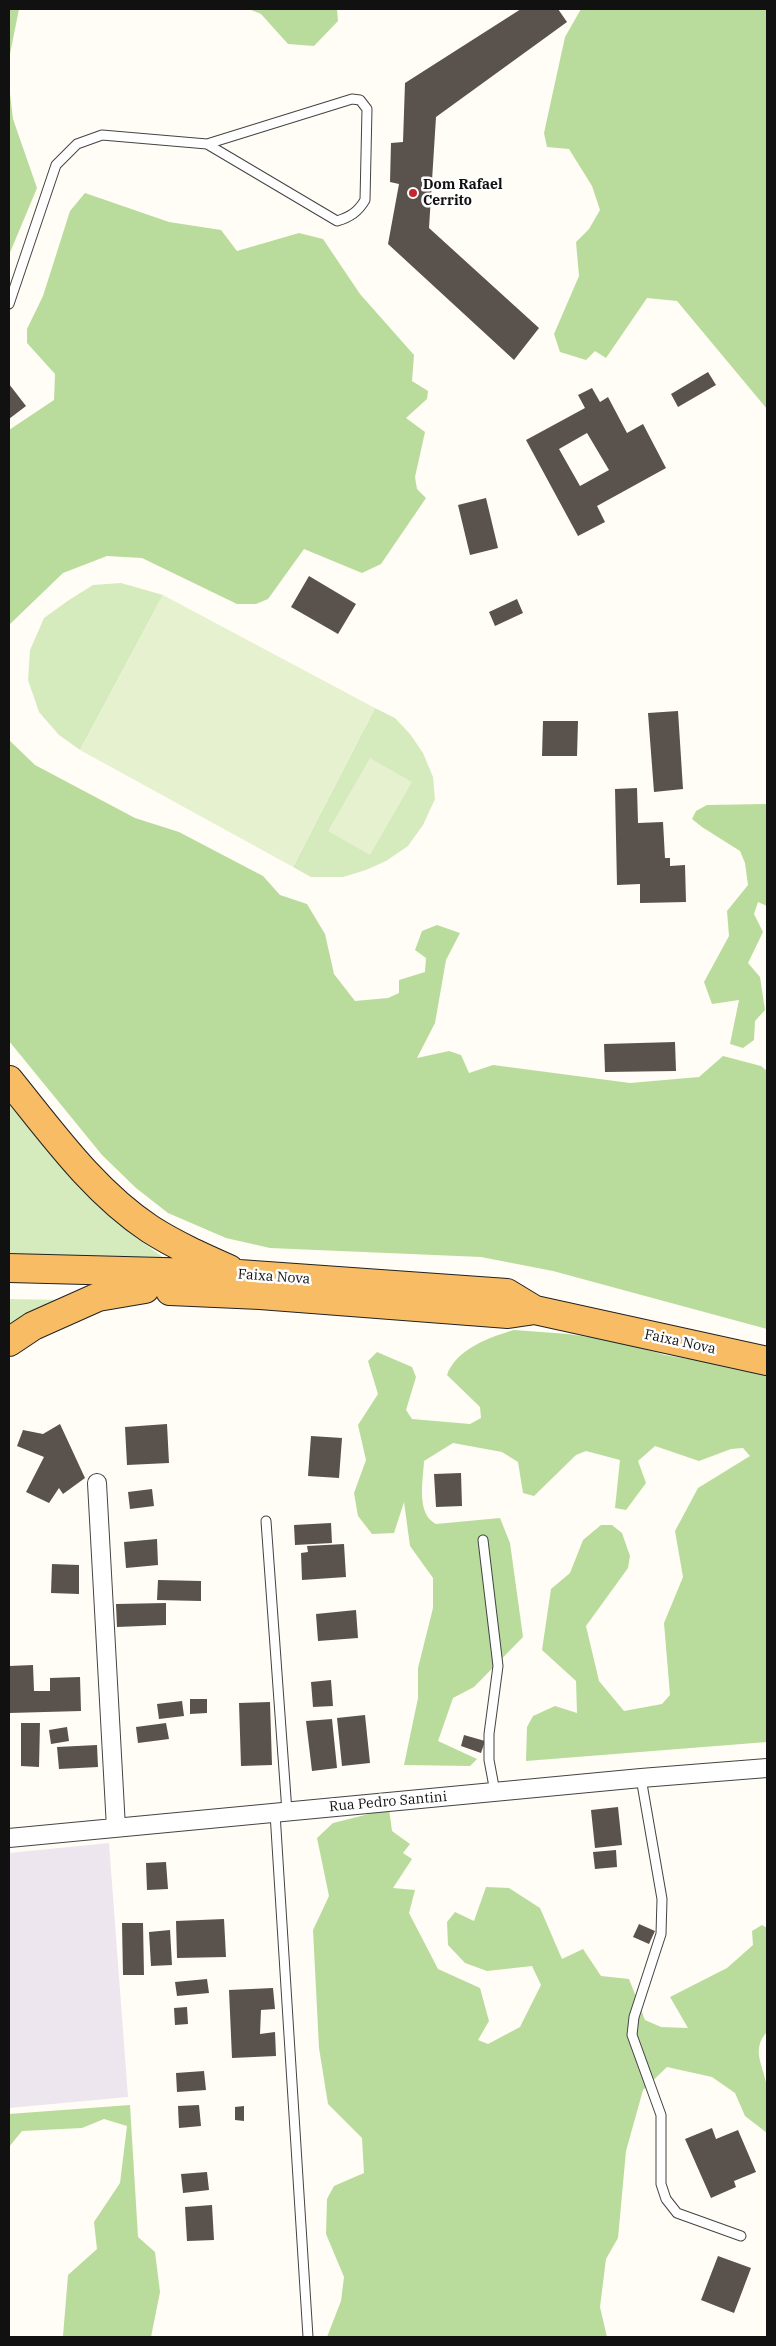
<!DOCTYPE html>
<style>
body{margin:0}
#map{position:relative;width:776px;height:2346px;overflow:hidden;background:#fffdf5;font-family:"IBM Plex Serif",serif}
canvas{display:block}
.frame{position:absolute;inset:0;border:10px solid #111;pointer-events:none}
</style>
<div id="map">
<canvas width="776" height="2346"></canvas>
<div class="frame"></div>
</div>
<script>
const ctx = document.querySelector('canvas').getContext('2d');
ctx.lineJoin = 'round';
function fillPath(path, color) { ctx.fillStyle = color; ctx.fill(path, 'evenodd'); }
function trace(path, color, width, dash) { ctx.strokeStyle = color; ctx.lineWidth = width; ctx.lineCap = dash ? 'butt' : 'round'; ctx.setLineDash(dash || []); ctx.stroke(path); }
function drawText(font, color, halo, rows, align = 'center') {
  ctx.font = font + ' "IBM Plex Serif",serif'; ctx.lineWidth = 5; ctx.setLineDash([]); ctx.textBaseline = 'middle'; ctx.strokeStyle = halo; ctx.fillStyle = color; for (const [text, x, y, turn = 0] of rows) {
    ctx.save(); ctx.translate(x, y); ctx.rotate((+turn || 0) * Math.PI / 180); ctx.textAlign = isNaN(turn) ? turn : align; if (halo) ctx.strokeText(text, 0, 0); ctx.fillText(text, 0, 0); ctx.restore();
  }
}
fillPath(new Path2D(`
 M109,1843L128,2097L9,2108V1853Z`), '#eee6ef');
fillPath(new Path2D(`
 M121,583L163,595L80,750L59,735L39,712L28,680L30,650L44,618L69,600L93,585Z
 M375,708L395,718L410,734L423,753L433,777L435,799L423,825L408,846L386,861L366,870L343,877H311L293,867Z
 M9,1101L111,1218L165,1259L9,1254Z
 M9,1299L66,1300L9,1332Z`), '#d5ebbd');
fillPath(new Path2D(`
 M9,9H19L9,59Z
 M249,9H337L338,21L314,46L288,44L261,14Z
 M581,9H767V409L677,301L647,298L606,358L595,351L586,360L560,352L554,334L579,276L576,242L589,229L600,210L592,186L569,149L547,147L544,133L565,37Z
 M9,85L13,119L37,188L9,255Z
 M85,193L169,222L221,230L237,251L299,233L323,239L360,294L414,355L412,381L428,391L427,399L406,418L425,432L415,477L417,489L426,498L381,564L362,573L304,549L268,599L256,604H237L142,558L107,556L63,573L9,625V430L54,400L55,374L27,343V329L43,296L70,211Z
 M9,740L35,765L135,818L179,832L263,876L280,895L307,904L325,934L334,974L355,1001L388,998L399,993V980L425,972L426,958L415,950L422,931L437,925L460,933L446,960L435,1023L417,1058L449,1051L461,1055L469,1073L493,1065L630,1083L699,1077L723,1056L761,1066L767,1071V1329L553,1271L481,1257L270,1248L226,1238L168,1213L136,1188L102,1155L9,1041Z
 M767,804V906L758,902L754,914L763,932L748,963L760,977L765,1010L755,1021L754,1040L743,1048L730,1044L739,1000L712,1004L704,982L729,936L727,911L748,885L745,863L740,851L702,827L692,819L696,811L707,805Z
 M514,1330L568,1334L617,1341L665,1355L767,1372V1742L526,1761L527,1727L533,1716L555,1706L577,1713L576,1681L542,1650L551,1589L570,1573L583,1540L601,1525H612L622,1533L630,1556L628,1568L586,1626L599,1681L624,1711L662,1704L670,1695L664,1623L683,1577L675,1531L698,1488L750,1456L743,1448L731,1449L699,1461L655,1446L638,1461L646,1483L626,1510L615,1508L620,1460L586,1451L576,1455L534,1496L523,1493L518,1462L502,1452L453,1443L424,1461C423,1481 416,1514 436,1524L500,1518L510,1543L523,1637L474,1687L453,1698L438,1741L477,1759L470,1766L404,1765L418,1698V1668L433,1608V1578L410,1546L404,1502L394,1533L372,1534L358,1516L354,1493L366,1460L358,1425L378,1394L368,1361L377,1352L412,1367L416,1377L406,1410L412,1419L470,1424L481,1418L480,1407L447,1375C456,1349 490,1337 514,1330Z
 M389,1809L392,1831L410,1844L403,1853L412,1859L393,1888L415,1890L409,1913L438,1969L480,1988L489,2021L478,2040L488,2044L520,2027L541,1985L532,1966L487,1971L465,1963L448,1945L447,1922L455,1912L474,1921L486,1887L509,1888L540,1908L562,1959L583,1949L601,1976L629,1979L645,2020L661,2027L688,2028L670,1997L727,1968L753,1945L752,1931L762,1925L767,1928V2032C749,2051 766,2069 767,2090C768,2105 767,2119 767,2133L745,2116L735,2093L712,2077L667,2067L643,2090L626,2151L618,2238L606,2259L600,2307L607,2337H327L341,2301L344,2277L326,2234L327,2199L334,2186L364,2173L362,2138L328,2104L319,2048L313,1930L329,1896L317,1838L333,1823Z
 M130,2105L138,2237L155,2252L160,2292L151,2337H59L63,2336L68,2275L97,2249L94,2222L120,2183L127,2126L104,2119L82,2128L22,2131L9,2147V2114Z`), '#b9dc9c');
fillPath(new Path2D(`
 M163,595L375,708L293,867L80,750Z
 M370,758L412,782L370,855L328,831Z`), '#e6f2cf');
fillPath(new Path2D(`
 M521,9H558L567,22L436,117L429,228L539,328L514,360L388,244L399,184L390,182L391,143L403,142L405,83Z
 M708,372L716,385L678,407L671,394Z
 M9,384L26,406L9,419Z
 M592,388L600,402L608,397L627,433L643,424L666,468L597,506L605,522L578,536L526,440L585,408L578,395ZM587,433L609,470L580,486L559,449Z
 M486,498L498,548L470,555L458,505Z
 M309,576L356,604L338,634L291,607Z
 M517,599L523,613L495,626L489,612Z
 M678,711L683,789L654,792L648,713Z
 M543,721H578L577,756H542Z
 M637,788L638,823L663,822L665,858H670V866L685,865L686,902L640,903V884L617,885L615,789Z
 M675,1042L676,1071L605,1072L604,1044Z
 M60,1424L85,1478L63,1494L59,1488L49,1503L26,1492L44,1457L17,1446L23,1430L43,1434Z
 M167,1424L169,1463L127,1465L125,1427Z
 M311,1436L342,1438L339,1478L308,1476Z
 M461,1473L462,1506L436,1507L434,1474Z
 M152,1489L154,1506L130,1509L128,1492Z
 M331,1523L332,1543L295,1545L294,1525Z
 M157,1539L158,1565L126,1568L124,1542Z
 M344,1544L346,1577L302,1580L301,1553L308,1552L307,1546Z
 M52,1564L79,1565V1594L51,1593Z
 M158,1580L201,1581V1601L157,1600Z
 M166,1603V1625L117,1627L116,1604Z
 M356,1610L358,1638L318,1641L316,1614Z
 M33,1665L34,1691H50V1678L80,1677L81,1711L9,1713V1666Z
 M331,1680L333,1706L313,1707L311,1682Z
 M190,1699H207V1713L190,1714Z
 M182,1701L184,1716L159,1719L157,1704Z
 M270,1702L272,1765L241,1766L239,1703Z
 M365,1715L370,1763L342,1766L337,1718Z
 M332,1719L337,1768L312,1771L306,1721Z
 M21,1723H40L39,1767L21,1766Z
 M166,1723L169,1739L138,1743L136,1727Z
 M67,1727L69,1741L51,1744L49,1730Z
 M464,1735L485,1741L481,1753L461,1746Z
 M97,1745L98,1767L59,1769L57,1747Z
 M618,1807L622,1845L595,1848L591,1810Z
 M616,1850L617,1867L595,1869L593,1852Z
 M166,1862L168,1889L147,1890L146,1863Z
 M224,1919L226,1957L177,1958L176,1921Z
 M122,1923H143L144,1975H123Z
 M639,1924L655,1931L649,1944L633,1937Z
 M170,1930L172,1965L151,1966L149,1932Z
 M207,1979L209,1993L177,1996L175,1982Z
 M273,1988L275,2009L261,2010L260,2034L275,2032L276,2056L232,2058L229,1990Z
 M187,2007L188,2024L175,2025L174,2008Z
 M204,2071L206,2090L177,2092L176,2073Z
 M199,2105L201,2126L179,2128L178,2106Z
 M244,2106V2121L235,2120V2107Z
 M712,2128L716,2139L738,2130L756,2172L734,2181L736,2187L711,2198L685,2139Z
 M207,2172L209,2190L183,2193L181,2174Z
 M212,2205L214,2240L187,2241L185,2207Z
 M718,2256L751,2268L734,2313L701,2300Z`), '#5a524d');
const service = new Path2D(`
 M9,304L56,165L77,144L102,135L207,144L352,99L360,100L367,109L365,200C358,212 350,217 337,221L207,144
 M266,1521L287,1812
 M483,1540L498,1666L489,1734V1760L495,1792
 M641,1778L662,1899L661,1934L634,2017L632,2035L661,2115V2184L666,2199L677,2213L741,2236
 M275,1813L308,2337`);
const minor = new Path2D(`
 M97,1483L116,1828
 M9,1838L641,1778L767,1768`);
const trunk = new Path2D(`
 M9,1080C52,1133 93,1191 150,1229C175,1245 202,1257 229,1269
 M9,1268L239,1274L507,1293L535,1310L767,1361
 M170,1291L260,1295L508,1314L535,1310
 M9,1342L33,1326L98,1297L145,1289`);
trace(service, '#444', 11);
trace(minor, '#444', 20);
trace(trunk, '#222', 30);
trace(service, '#fff', 9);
trace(minor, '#fff', 18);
trace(trunk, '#f7bc64', 28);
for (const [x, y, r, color] of [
 [413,193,5,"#c4262e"]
]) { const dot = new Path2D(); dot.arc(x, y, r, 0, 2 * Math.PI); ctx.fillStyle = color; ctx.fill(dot); trace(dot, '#fff', 2); }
drawText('bold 14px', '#111', '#fff', [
 ["Dom Rafael",423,185],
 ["Cerrito",423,201]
], 'left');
drawText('14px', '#111', '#fff', [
 ["Faixa Nova",274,1277,4],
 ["Faixa Nova",680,1342,12],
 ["Rua Pedro Santini",388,1802,-5]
]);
</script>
